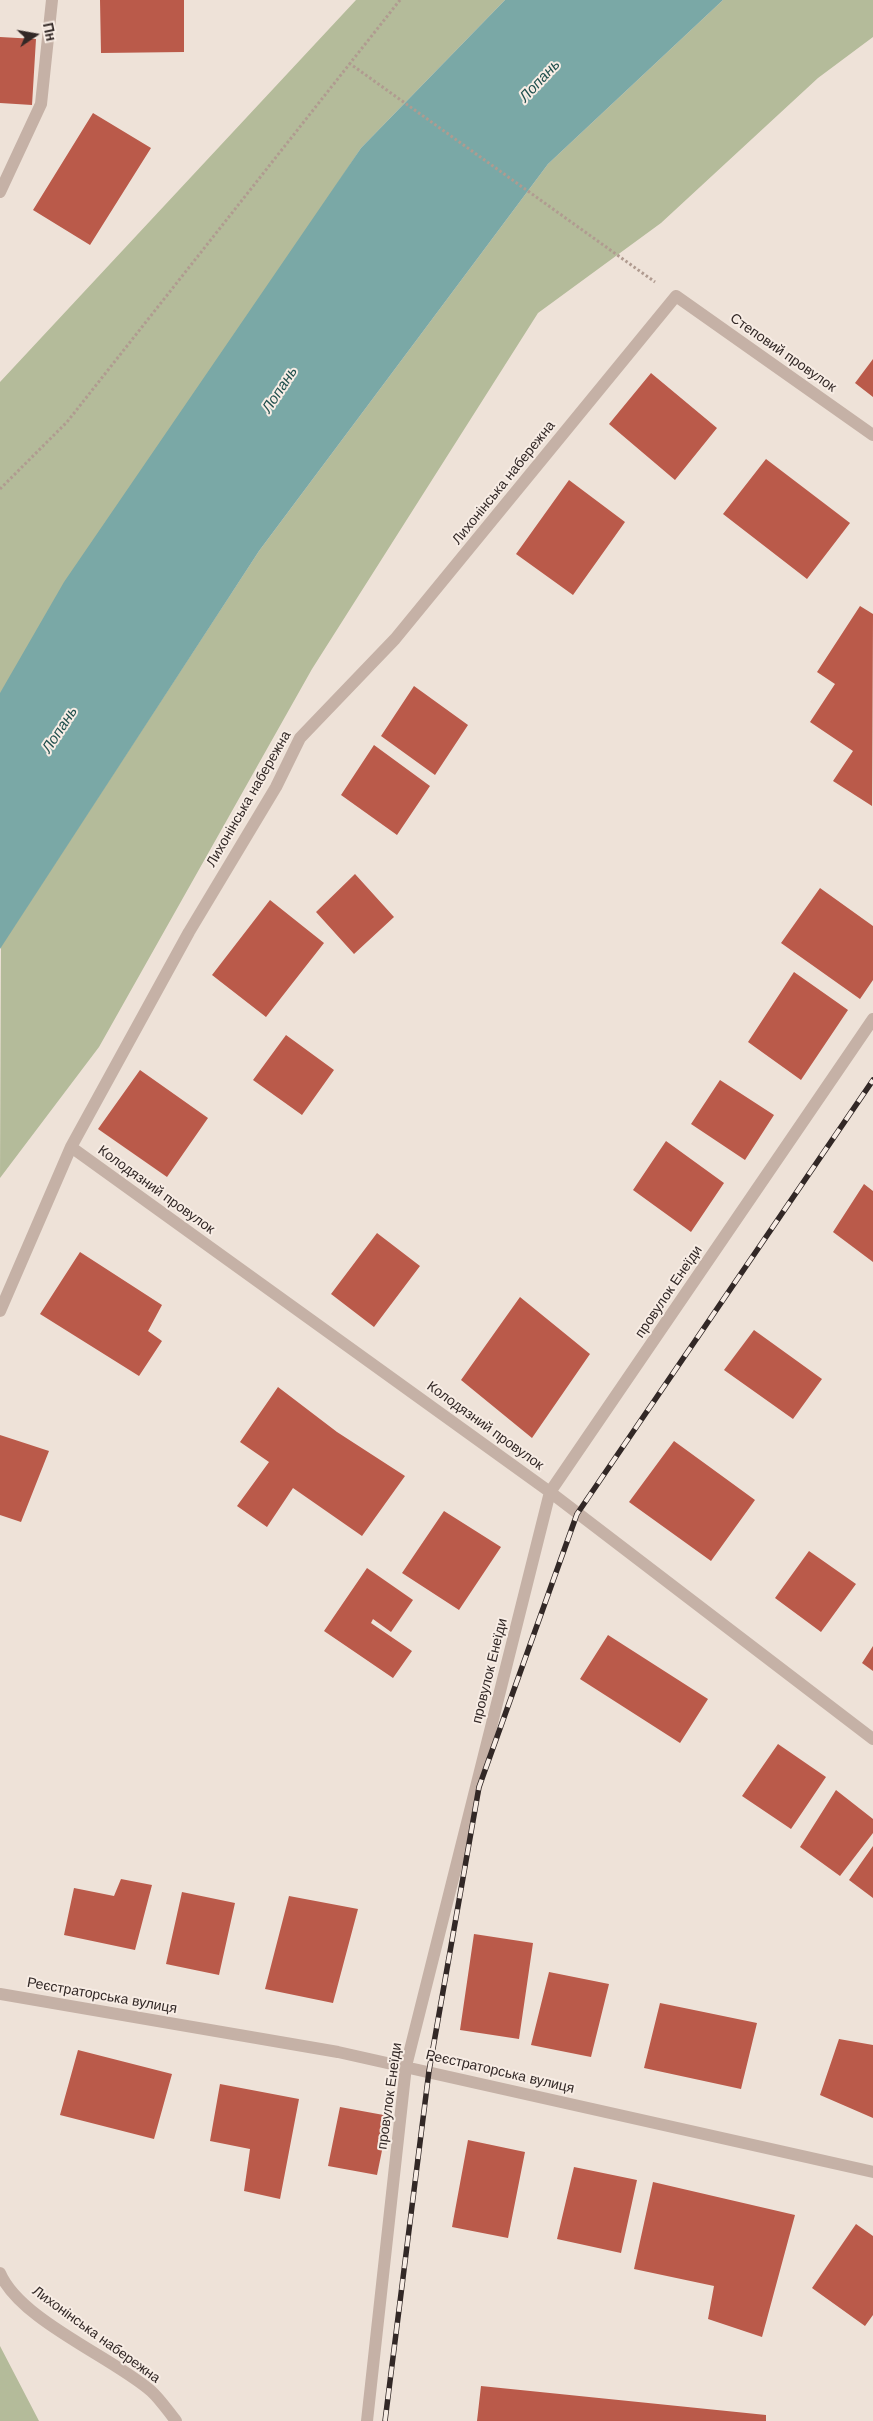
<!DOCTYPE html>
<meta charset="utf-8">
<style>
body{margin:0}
#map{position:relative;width:873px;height:2421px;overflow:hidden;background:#eee2d8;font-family:Arial,sans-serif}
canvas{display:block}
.north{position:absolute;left:10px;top:10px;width:50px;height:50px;-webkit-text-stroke:4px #f7ece4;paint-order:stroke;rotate:78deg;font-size:14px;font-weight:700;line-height:20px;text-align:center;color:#322826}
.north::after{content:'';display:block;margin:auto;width:18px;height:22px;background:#322826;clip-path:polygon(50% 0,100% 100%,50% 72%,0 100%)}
</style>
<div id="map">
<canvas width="873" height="2421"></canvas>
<div class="north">Пн</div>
</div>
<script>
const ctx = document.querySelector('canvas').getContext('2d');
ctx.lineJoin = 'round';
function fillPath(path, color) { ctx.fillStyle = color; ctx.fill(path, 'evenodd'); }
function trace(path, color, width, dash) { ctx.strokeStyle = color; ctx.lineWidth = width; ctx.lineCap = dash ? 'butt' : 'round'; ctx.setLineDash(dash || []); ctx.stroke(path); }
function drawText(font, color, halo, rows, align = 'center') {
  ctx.font = font + ' Arial,sans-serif'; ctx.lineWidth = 4; ctx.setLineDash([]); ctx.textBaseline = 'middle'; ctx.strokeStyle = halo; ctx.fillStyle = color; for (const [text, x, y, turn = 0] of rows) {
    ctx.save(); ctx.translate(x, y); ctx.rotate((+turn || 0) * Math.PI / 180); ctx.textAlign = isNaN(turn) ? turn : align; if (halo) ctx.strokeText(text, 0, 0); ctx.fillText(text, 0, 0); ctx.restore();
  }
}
fillPath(new Path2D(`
 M356,0H505L361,148L0,694V382Z
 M723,0H873V37L818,78L661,223L538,313L312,669L99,1047L0,1178L1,946L259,551L548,164Z
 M0,2346L39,2421H0Z`), '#b4bb9a');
fillPath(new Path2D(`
 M505,0H723L548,164L259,551L0,949V693L64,582L361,148Z`), '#7aa8a6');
fillPath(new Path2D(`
 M100,0H184V52L101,53Z
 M0,37L36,39L32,105L0,103Z
 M93,113L151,148L90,245L33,210Z
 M873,359V397L855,383Z
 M651,373L717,428L675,480L609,424Z
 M766,459L850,523L807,579L723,514Z
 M569,480L625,522L573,595L516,554Z
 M860,606L873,614L872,806L833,781L853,751L810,722L835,684L817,672Z
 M414,686L468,725L435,775L381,736Z
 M374,745L430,786L397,835L341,795Z
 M355,874L394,917L354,954L316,912Z
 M820,888L873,926V980L860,999L781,943Z
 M270,900L324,943L266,1017L212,975Z
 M794,972L848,1010L801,1080L748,1042Z
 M286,1035L334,1070L302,1115L253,1080Z
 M140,1070L208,1118L167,1177L98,1129Z
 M720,1080L774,1115L745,1160L691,1124Z
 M666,1141L724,1183L691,1232L633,1190Z
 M864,1184L873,1191V1262L833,1232Z
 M377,1233L420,1266L374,1327L331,1294Z
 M80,1252L162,1305L148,1331L162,1341L139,1376L40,1314Z
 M520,1297L590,1354L532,1438L461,1380Z
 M754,1330L822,1379L793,1419L724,1370Z
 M278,1387L337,1432L405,1476L362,1536L293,1488L267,1527L237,1506L269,1462L240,1442Z
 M0,1435L49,1451L21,1522L0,1515Z
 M674,1441L755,1500L711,1561L629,1502Z
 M444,1511L501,1547L459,1610L402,1573Z
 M809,1551L856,1584L821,1632L775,1598Z
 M367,1568L413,1600L391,1632L373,1619L371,1623L412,1651L393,1678L324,1631Z
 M608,1635L708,1699L680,1743L580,1679Z
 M873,1646V1671L862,1663Z
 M778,1744L826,1777L791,1829L742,1796Z
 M836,1790L873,1819V1833L840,1876L800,1847Z
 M873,1846V1898L849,1880Z
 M121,1879L152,1885L135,1950L64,1935L74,1888L114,1896Z
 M182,1892L235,1903L219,1975L166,1964Z
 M289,1896L358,1909L333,2003L265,1989Z
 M474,1934L533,1943L519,2039L460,2030Z
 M549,1972L609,1984L591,2057L531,2045Z
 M660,2003L757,2023L741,2089L644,2068Z
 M839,2039L873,2045V2118L820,2095Z
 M78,2050L172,2074L154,2139L60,2115Z
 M220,2084L299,2099L280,2199L244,2191L250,2149L210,2141Z
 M340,2107L389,2116L377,2175L328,2166Z
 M468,2140L525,2152L508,2238L452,2227Z
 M574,2167L637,2180L621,2253L557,2239Z
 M653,2182L795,2215L762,2337L708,2319L714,2286L634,2269Z
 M856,2224L873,2236V2315L865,2326L812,2288Z
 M481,2386L766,2415V2421H477Z`), '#ba5a4a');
trace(new Path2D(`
 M349,63L655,282
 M0,489L67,422L400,0`), '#b09b90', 3, [2.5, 2.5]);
trace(new Path2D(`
 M0,192L41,104L52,0
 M71,1147L550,1492L873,1739
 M0,1311L71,1147L189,932L276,787L300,738L395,639L676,296L873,435
 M0,1994L338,2052L873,2172
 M0,2273C20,2320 112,2357 151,2391C160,2399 168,2411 176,2421
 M367,2421L406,2066L550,1492L873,1019`), '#c5b1a6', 12);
const rail = new Path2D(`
 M385,2421L429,2071L479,1787L577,1514L873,1080`);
trace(rail, '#322826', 5.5);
trace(rail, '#f7ece4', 4, [11]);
drawText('14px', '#322826', '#f7ece4', [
 ["Степовий провулок",783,353,35],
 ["Лихонінська набережна",504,483,-51],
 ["Лихонінська набережна",249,799,-60],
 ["Колодязний провулок",156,1190,36],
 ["провулок Енеїди",669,1292,-56],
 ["Колодязний провулок",485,1426,36],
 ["провулок Енеїди",490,1671,-76],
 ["Реєстраторська вулиця",102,1996,10],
 ["Реєстраторська вулиця",500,2072,13],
 ["провулок Енеїди",390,2096,-82],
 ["Лихонінська набережна",96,2335,36]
]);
drawText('italic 15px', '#204f4d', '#f7ece4', [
 ["Лопань",540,81,-47],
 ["Лопань",280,390,-57],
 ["Лопань",60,730,-57]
]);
</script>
